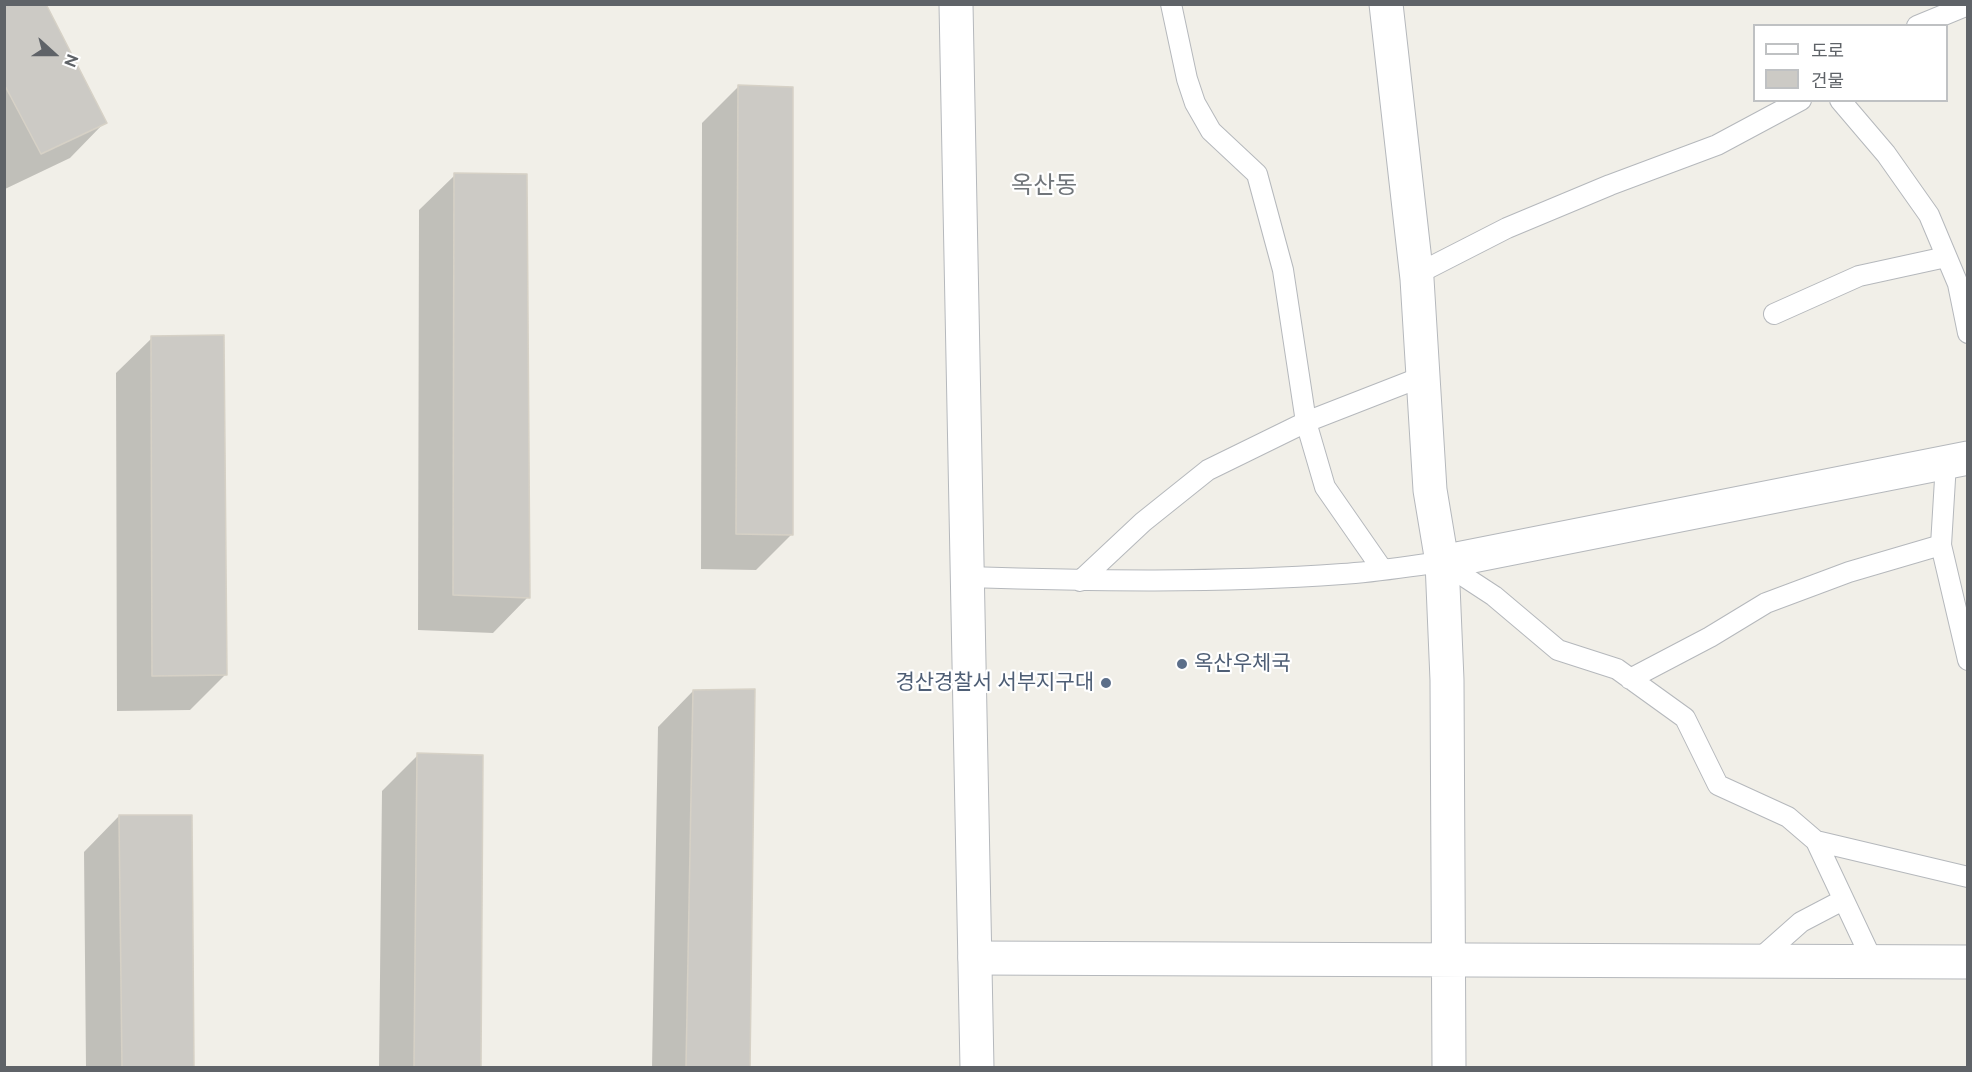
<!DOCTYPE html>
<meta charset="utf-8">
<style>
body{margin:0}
#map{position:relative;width:1972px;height:1072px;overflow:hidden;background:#f1efe8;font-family:Raleway,"Noto Sans KR",sans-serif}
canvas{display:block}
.frame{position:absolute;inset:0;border:6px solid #5f6368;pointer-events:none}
.legend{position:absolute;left:1753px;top:24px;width:195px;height:78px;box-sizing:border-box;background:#fff;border:2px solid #bfc1c3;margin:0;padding:8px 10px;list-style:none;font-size:18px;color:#5f6368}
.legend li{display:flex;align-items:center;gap:12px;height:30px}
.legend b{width:30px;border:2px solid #bfc1c3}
.north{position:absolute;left:24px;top:24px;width:60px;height:60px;-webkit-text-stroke:4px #fff;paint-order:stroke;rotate:111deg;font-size:16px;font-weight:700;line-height:24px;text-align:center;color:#5f6368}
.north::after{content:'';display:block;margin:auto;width:21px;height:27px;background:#5f6368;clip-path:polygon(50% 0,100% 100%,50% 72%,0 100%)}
</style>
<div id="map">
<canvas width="1972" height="1072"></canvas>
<div class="frame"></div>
<ul class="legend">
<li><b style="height:8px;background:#fff"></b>도로</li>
<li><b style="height:16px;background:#cccac5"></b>건물</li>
</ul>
<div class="north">N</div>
</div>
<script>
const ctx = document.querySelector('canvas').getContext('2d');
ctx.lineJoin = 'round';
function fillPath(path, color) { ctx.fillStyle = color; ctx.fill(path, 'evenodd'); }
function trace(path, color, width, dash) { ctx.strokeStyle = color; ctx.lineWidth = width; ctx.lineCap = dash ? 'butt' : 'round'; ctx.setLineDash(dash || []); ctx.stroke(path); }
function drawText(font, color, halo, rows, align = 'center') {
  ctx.font = font + ' Raleway,"Noto Sans KR",sans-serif'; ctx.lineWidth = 4.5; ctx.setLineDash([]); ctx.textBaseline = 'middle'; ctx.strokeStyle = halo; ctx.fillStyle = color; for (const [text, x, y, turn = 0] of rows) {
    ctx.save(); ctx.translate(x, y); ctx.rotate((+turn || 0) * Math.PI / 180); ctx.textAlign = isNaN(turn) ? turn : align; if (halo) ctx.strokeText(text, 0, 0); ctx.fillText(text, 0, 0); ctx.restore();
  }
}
fillPath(new Path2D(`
 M4,4L105,122L70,158L5,189Z
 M738,87L792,534L756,570L701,569L702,123Z
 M455,175L528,597L493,633L418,630L419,210Z
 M152,338L226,674L190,710L117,711L116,373Z
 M693,691L748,1068H652L658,727Z
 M418,755L479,1068H379L382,791Z
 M119,816L192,1068H86L84,852Z`), '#0003');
const building = new Path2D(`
 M4,4H46L107,123L41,154L4,84Z
 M738,85L793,87V535L736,534Z
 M454,173L527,174L530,598L453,595Z
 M224,335L227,675L152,676L151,336Z
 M755,689L750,1068H686L693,690Z
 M417,753L483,755L481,1068H414Z
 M119,815H192L194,1068H122Z`);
fillPath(building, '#cccac5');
trace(building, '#d6d1c6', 1.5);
const service = new Path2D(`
 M1171,4L1187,79L1195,103L1211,131L1257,174L1283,270L1306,422L1325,487L1382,569
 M1917,26L1968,5
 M1840,100L1886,154L1929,215L1958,284L1968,333
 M1417,274L1507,228L1610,185L1717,145L1801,100
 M1774,314L1859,276L1946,257
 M1946,463L1941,545L1968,660
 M967,577C1092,581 1218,583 1342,574C1376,572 1409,566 1442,562L1494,596L1558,650L1617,669L1685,718L1718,785L1788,817L1816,841L1968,877
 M1080,581L1143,522L1208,470L1306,422L1424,376
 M1630,679L1710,637L1766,603L1849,572L1941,545
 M1816,841L1873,962
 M1757,961L1801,922L1843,900`);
const minor = new Path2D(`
 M1386,4L1417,279L1430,490L1442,562L1447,680L1449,1068
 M1442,562L1968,458
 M975,958L1968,962`);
const tertiary = new Path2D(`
 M956,4L977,1068`);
trace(service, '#b5b8bc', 22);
trace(minor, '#b5b8bc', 35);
trace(tertiary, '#b5b8bc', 35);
trace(service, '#fff', 20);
trace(minor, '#fff', 33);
trace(tertiary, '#fff', 33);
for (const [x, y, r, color] of [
 [1182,664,6,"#5c6f8a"],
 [1106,683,6,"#5c6f8a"]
]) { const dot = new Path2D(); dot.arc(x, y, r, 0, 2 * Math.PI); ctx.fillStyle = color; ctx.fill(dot); trace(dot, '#fff', 2); }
drawText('21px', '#4e5e75', '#fff', [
 ["옥산우체국",1194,664],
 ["경산경찰서 서부지구대",1094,683,"right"]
], 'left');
drawText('24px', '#70757a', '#fff', [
 ["옥산동",1044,186]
]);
</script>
